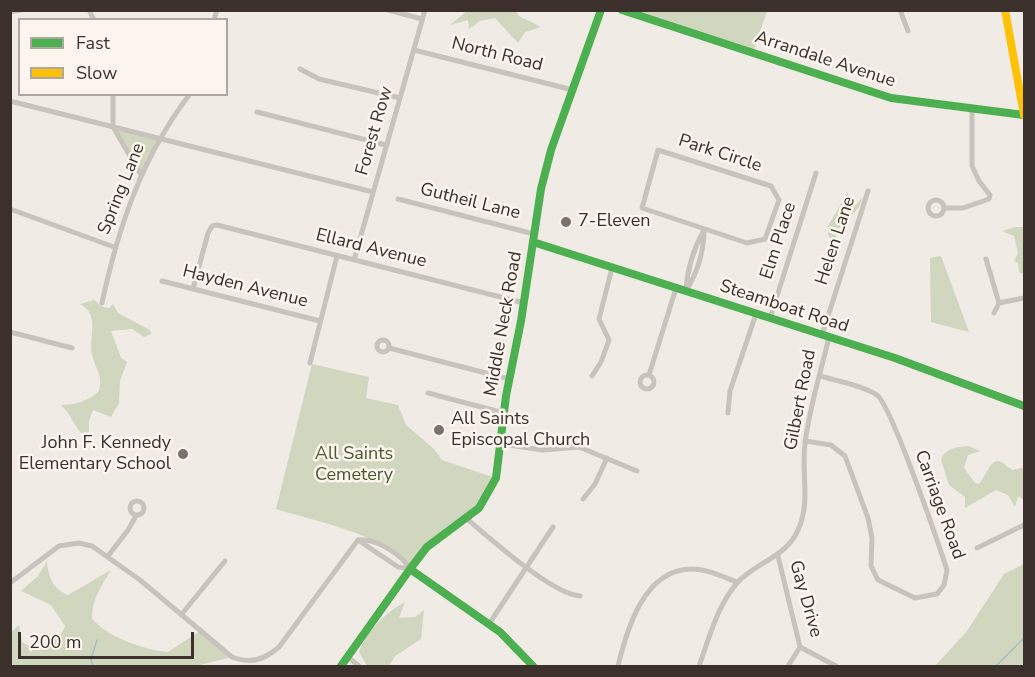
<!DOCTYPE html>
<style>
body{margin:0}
#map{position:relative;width:1035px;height:677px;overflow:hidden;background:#f0ebe5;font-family:"Nunito Sans",sans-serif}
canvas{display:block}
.frame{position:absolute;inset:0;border:12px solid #3b302b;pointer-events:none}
.legend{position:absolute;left:18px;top:18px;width:210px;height:78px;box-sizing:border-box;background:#fbf5ee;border:2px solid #aea6a0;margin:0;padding:8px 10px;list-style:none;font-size:18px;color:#3b302b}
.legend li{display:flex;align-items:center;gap:12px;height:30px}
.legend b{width:30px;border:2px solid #aea6a0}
.scale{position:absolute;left:18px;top:632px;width:176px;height:27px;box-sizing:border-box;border:3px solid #3b302b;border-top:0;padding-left:8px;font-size:18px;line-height:21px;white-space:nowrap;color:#3b302b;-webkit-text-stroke:4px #fbf5ee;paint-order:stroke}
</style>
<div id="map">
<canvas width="1035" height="677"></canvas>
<div class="frame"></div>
<ul class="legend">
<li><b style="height:8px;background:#4caf50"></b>Fast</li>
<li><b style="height:8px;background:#ffc107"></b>Slow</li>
</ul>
<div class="scale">200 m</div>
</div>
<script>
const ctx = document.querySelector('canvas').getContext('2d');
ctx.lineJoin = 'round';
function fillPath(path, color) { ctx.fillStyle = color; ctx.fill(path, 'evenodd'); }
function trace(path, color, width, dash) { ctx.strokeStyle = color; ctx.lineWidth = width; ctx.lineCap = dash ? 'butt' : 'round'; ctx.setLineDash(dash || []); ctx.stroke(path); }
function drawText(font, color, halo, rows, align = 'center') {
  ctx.font = font + ' "Nunito Sans",sans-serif'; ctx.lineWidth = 5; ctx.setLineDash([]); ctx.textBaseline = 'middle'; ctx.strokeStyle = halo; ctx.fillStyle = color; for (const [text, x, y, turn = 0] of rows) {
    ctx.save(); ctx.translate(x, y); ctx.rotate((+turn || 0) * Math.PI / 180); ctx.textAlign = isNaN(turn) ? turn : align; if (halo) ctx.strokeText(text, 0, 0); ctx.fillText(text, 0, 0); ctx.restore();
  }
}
fillPath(new Path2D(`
 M515,10L519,16L541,27L525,32L518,43L495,18L480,21L469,29L468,20L450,25L467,11Z
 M622,11H767L753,53Z
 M116,129L157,140L141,172Z
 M848,192L849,212L863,197L859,207L836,232V239H831L828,235V226Z
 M1015,227H1024V274L1019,272L1018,263L1014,261L1018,253L1014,236L1002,231Z
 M941,256L969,332L931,322L930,258Z
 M94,300L102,307L109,308L113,304L118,313L150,330L151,334L144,337L132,329L111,331L121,358L127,362L120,381L119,403L111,417L93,410L89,421V431L85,436C74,429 72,414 61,405C75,405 88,401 99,391C103,375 96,370 92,355C88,337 101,315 80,304Z
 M312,364L369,377L366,398L398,405L406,425L434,449L442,460L496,478L486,497L430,543L411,568C388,535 314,521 276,509Z
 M969,446L980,451L968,455L964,468L975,483L979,484C984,480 991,456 1001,462C1005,464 1008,468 1013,470L1024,467V500L1018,496L1015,507L1008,495L996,490L965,508V497L949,485L941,460C945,448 957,447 969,446Z
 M47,561C48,576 53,589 68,595L111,570C101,587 92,598 92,618C104,636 147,651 168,652L200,631L232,657L196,666H11L10,633L19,625L22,642C35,653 60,642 65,626L51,605L21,591L38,576Z
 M1024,564V666H935L967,631L1004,574Z
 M405,602L399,618L415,617L424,610L421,639L395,656L389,666H367L359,652C366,632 386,612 405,602Z`), '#d1d6bf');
trace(new Path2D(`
 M93,666L91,659L97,640
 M996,666L1024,638`), '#a1c2c1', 1.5);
trace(new Path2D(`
 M89,10L94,20
 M388,10L422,19
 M900,10L908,31
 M10,12L21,10
 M214,20L217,10
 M414,50L573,90
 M300,69L319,79L400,98
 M113,94V127L141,175
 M10,101L373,192
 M257,112L386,145
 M658,150L771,186L779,200L765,239L747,243L642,208Z
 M398,199L534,234
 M928 208a8 8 0 1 1 16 0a8 8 0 1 1-16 0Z
 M944,208H963L989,199L990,195L979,181L972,166V110
 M10,209L114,247
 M704,230C704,251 697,273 686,291C687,270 694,248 704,230Z
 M986,259L999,303L1024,298
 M354,260L425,10
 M162,281L320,321
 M193,289L208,233L212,226L217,225L524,303
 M102,303C118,228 142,156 190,94
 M994,313L999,303
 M770,318L816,173
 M10,332L72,348
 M822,335L868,191
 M377 346a6 6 0 1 1 12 0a6 6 0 1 1-12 0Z
 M389,348L509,379
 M310,363L337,256
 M640 382a7 7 0 1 1 14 0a7 7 0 1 1-14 0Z
 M649,375L676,288
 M592,376L601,362L609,340L599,319L612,268
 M428,393L504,413
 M728,413L730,391L756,314
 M805,441L831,445L845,456L868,518L872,538L871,566L878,580L915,598L937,594L944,585L947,570C939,545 891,405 877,395C862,385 837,381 820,376
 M501,444L543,450L579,447L637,471
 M583,499L595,484L607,458
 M130 508a7 7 0 1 1 14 0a7 7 0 1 1-14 0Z
 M466,518C489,538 552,594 580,596
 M358,540L398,567L410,569
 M977,548L1024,525
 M108,556L128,530L136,516
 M778,556L800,647L836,666
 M10,583L59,546L79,543L92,546L140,580L232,657C251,664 264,660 279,647L358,540C376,538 401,554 410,569
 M181,615L225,561
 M489,624L553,527
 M348,657L359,666
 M618,666C627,629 644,569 692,569C708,569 723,577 737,582
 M699,666C709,639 717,606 737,583C755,562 786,558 798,530C811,502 801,474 805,444C809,408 821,372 829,337
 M788,666L800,647`), '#c9c3be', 5);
trace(new Path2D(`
 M622,10L891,98L1024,115
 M533,242L895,358L1024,406
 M410,569L427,547L479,508L496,478L506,396L521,321L541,189L551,150L601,10
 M341,666L410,569L500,632L533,666`), '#4caf50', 8);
trace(new Path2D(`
 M1005,10L1024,115`), '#ffc107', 8);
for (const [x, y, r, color] of [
 [566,222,6,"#7a716c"],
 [439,430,6,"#7a716c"],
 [183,454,6,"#7a716c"]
]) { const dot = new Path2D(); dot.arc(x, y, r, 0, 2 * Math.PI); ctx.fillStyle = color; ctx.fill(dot); trace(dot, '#fbf5ee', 2); }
drawText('18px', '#3b302b', '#fbf5ee', [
 ["North Road",497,55,14],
 ["Arrandale Avenue",825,60,18],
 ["Forest Row",375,131,-74],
 ["Park Circle",720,154,18],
 ["Spring Lane",122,189,-68],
 ["Gutheil Lane",470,202,14],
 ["Elm Place",779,241,-72],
 ["Helen Lane",836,241,-72],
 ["Ellard Avenue",371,249,14],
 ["Hayden Avenue",245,287,14],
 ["Steamboat Road",784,307,18],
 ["Middle Neck Road",504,324,-80],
 ["Gilbert Road",801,400,-79],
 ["Carriage Road",939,505,70],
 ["Gay Drive",805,599,74]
]);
drawText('18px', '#3b302b', '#fbf5ee', [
 ["7-Eleven",578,222],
 ["All Saints",451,420],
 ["Episcopal Church",451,441],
 ["John F. Kennedy",171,444,"right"],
 ["Elementary School",171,465,"right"]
], 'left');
drawText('18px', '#4a5a2e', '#fbf5ee', [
 ["All Saints",354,455],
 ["Cemetery",354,476]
]);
</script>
